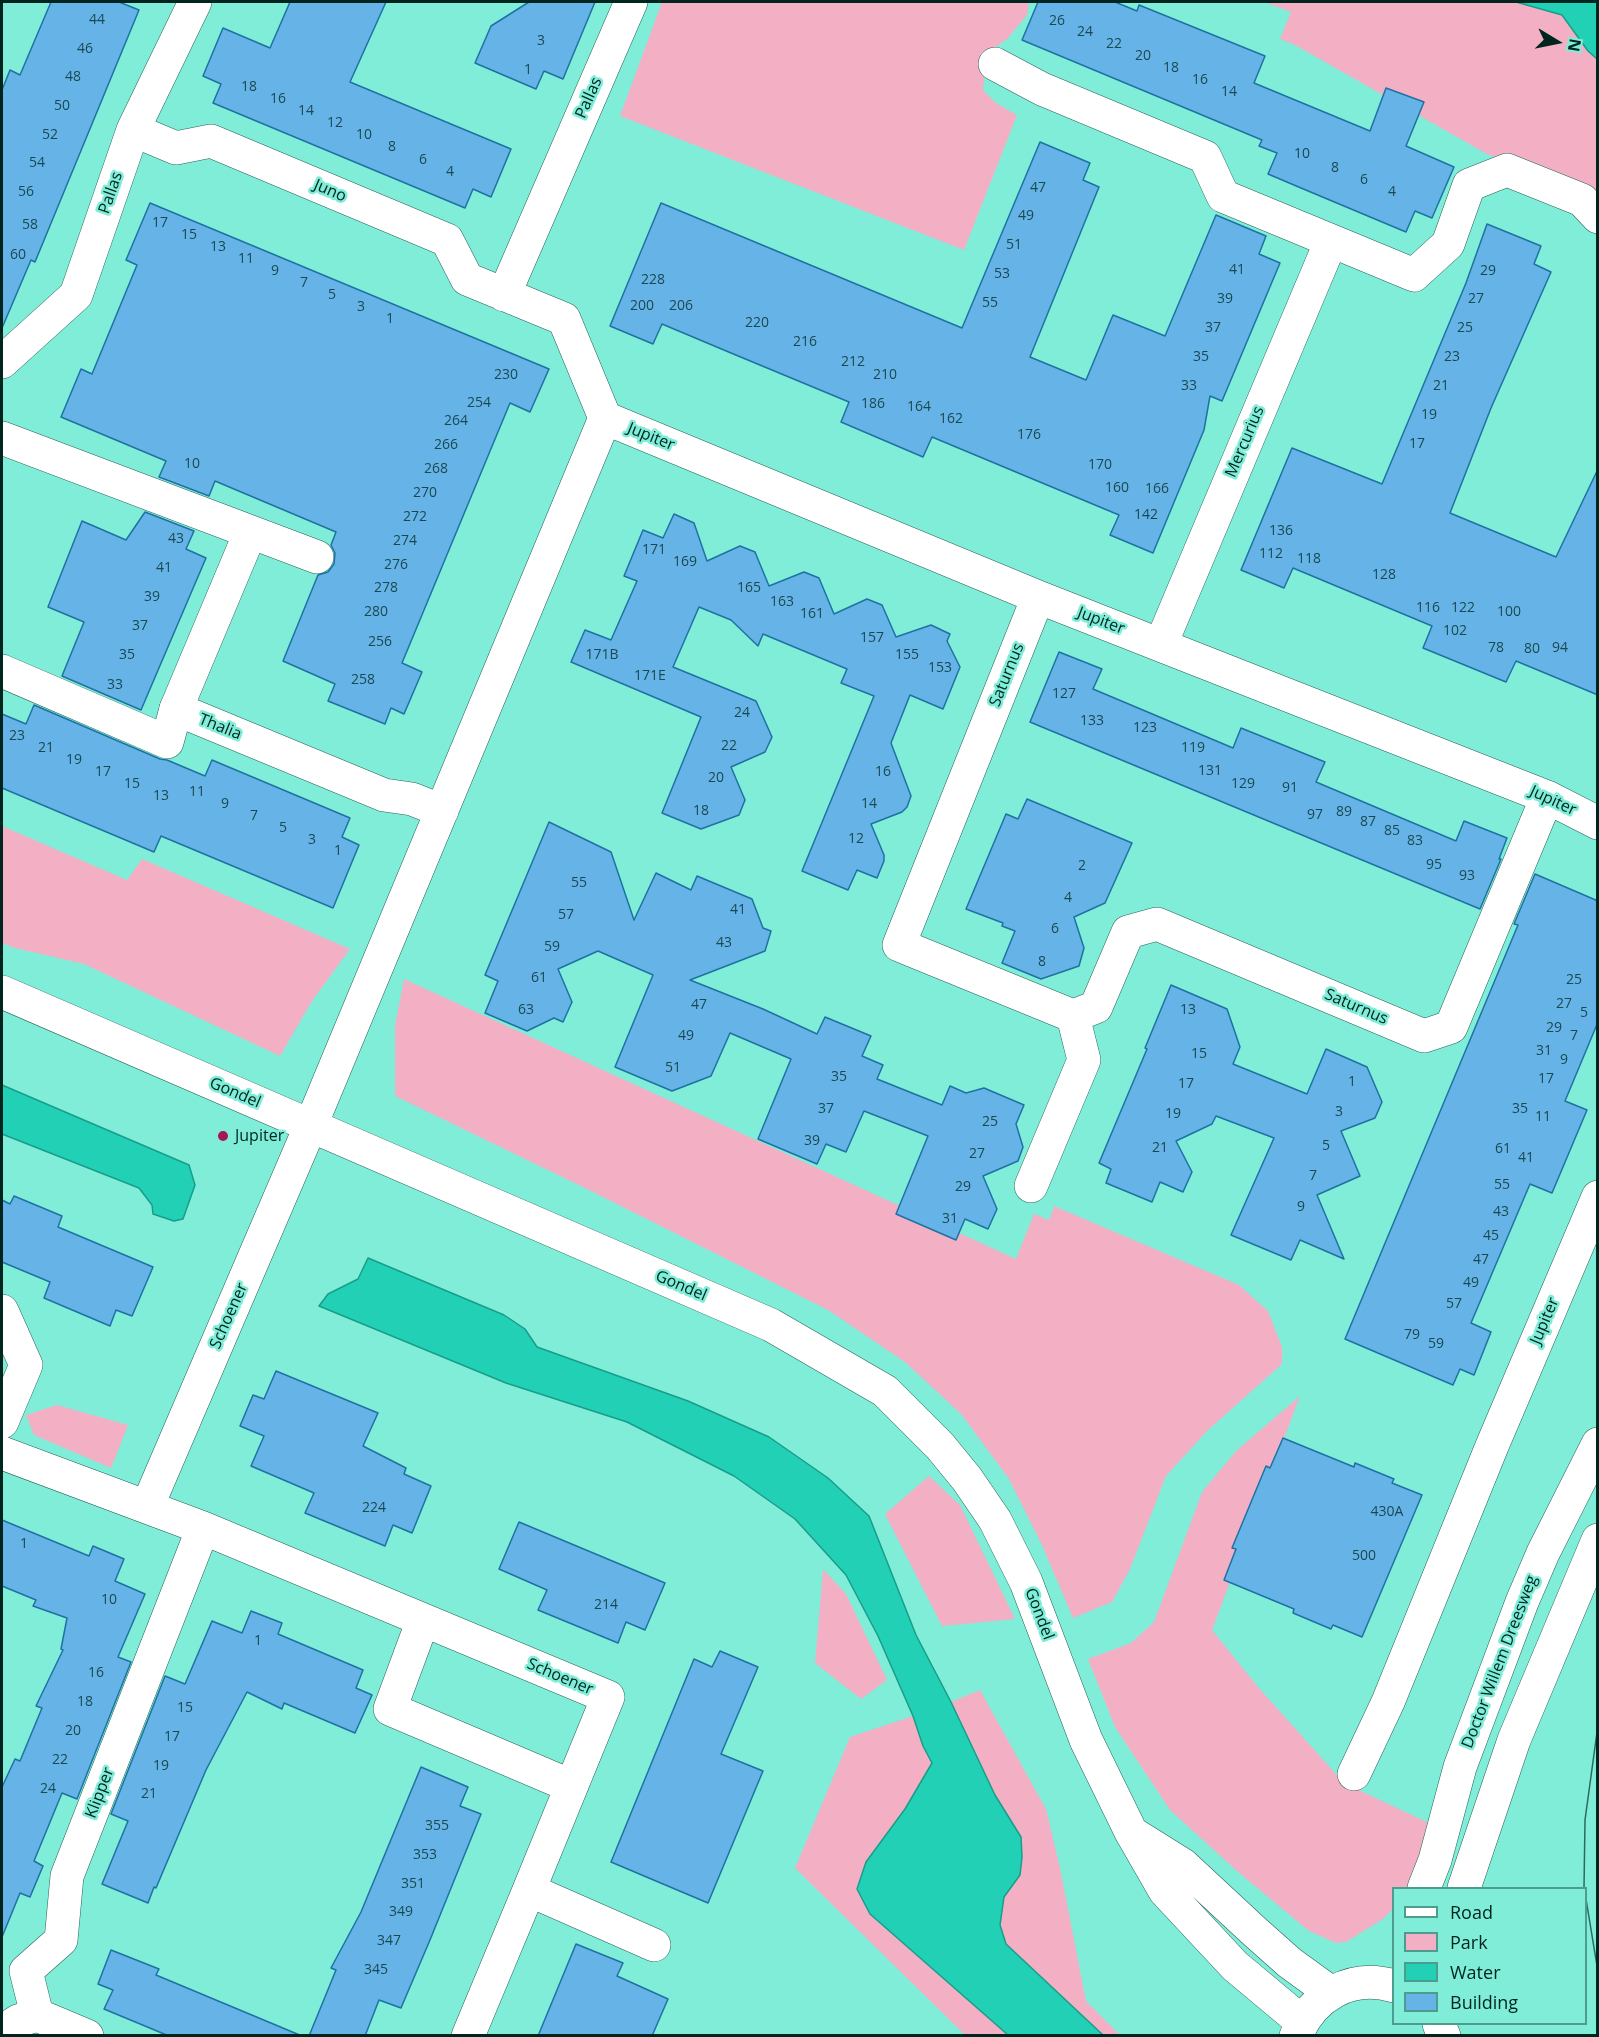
<!DOCTYPE html>
<style>
body{margin:0}
#map{position:relative;width:1599px;height:2037px;overflow:hidden;background:#7fedd7;font-family:"Open Sans",sans-serif}
canvas{display:block}
.frame{position:absolute;inset:0;border:3px solid #00251f;pointer-events:none}
.legend{position:absolute;left:1392px;top:1887px;width:195px;height:138px;box-sizing:border-box;background:#7fedd7;border:2px solid #4c9d8d;margin:0;padding:8px 10px;list-style:none;font-size:18px;color:#00251f}
.legend li{display:flex;align-items:center;gap:12px;height:30px}
.legend b{width:30px;border:2px solid #4c9d8d}
.north{position:absolute;left:1527px;top:12px;width:60px;height:60px;-webkit-text-stroke:4px #7fedd7;paint-order:stroke;rotate:100deg;font-size:16px;font-weight:700;line-height:24px;text-align:center;color:#00251f}
.north::after{content:'';display:block;margin:auto;width:21px;height:27px;background:#00251f;clip-path:polygon(50% 0,100% 100%,50% 72%,0 100%)}
</style>
<div id="map">
<canvas width="1599" height="2037"></canvas>
<div class="frame"></div>
<ul class="legend">
<li><b style="height:8px;background:#fff"></b>Road</li>
<li><b style="height:16px;background:#f3b0c5"></b>Park</li>
<li><b style="height:16px;background:#22d0b6"></b>Water</li>
<li><b style="height:16px;background:#66b4e7"></b>Building</li>
</ul>
<div class="north">N</div>
</div>
<script>
const ctx = document.querySelector('canvas').getContext('2d');
ctx.lineJoin = 'round';
function fillPath(path, color) { ctx.fillStyle = color; ctx.fill(path, 'evenodd'); }
function trace(path, color, width, dash) { ctx.strokeStyle = color; ctx.lineWidth = width; ctx.lineCap = dash ? 'butt' : 'round'; ctx.setLineDash(dash || []); ctx.stroke(path); }
function drawText(font, color, halo, rows, align = 'center') {
  ctx.font = font + ' "Open Sans",sans-serif'; ctx.lineWidth = 5; ctx.setLineDash([]); ctx.textBaseline = 'middle'; ctx.strokeStyle = halo; ctx.fillStyle = color; for (const [text, x, y, turn = 0] of rows) {
    ctx.save(); ctx.translate(x, y); ctx.rotate((+turn || 0) * Math.PI / 180); ctx.textAlign = isNaN(turn) ? turn : align; if (halo) ctx.strokeText(text, 0, 0); ctx.fillText(text, 0, 0); ctx.restore();
  }
}
fillPath(new Path2D(`
 M662,2H1029L1027,15L1007,39L993,49L985,67L983,90L996,103L1017,115L964,250L620,116Z
 M1264,2H1516L1562,15L1588,51L1597,59V198L1487,154L1295,45L1280,39L1291,12Z
 M2,826L127,880L142,859L350,949L312,1001L280,1056L84,964L15,948L2,943Z
 M404,979L1016,1259L1034,1214L1049,1220L1054,1206L1239,1285L1268,1311L1282,1347V1364L1207,1431L1166,1476L1130,1569L1112,1602L1073,1618L1042,1545L1009,1479L962,1415L905,1362L828,1310L585,1188L395,1096V1025Z
 M1300,1396L1212,1630L1258,1687L1344,1783L1433,1825L1408,1888H1394L1393,1909L1383,1919L1346,1942L1336,1943L1309,1931L1237,1871L1170,1810L1115,1727L1088,1659L1131,1643L1154,1622L1202,1492L1236,1451Z
 M57,1405L128,1425L111,1468L34,1435L26,1415Z
 M929,1476L960,1505L1015,1619L942,1626L885,1514Z
 M823,1569L846,1594L887,1680L861,1699L815,1663Z
 M980,1690L1046,1809L1060,1868L1086,2001L1120,2035H1103L1006,1944L1000,1925L1004,1897L1020,1875L1021,1837L995,1795L951,1702Z
 M913,1716L923,1746L932,1763L905,1809L866,1862L870,1914L1008,2035H965L795,1868L850,1737Z`), '#f3b0c5');
const water = new Path2D(`
 M1516,2H1597V59L1588,51L1562,15Z
 M2,1085L189,1165L195,1185L183,1219L174,1221L153,1214L152,1205L139,1188L2,1134Z
 M368,1258L504,1315L525,1329L537,1347L688,1401L769,1437L828,1478L869,1516L916,1635L951,1702L995,1795L1021,1837L1022,1857L1020,1875L1004,1897L1000,1925L1006,1944L1103,2035H1008L870,1914L857,1889L866,1862L905,1809L932,1763L923,1746L913,1716L878,1636L846,1575L795,1519L734,1476L627,1422L506,1383L319,1306L328,1294L358,1279Z`);
fillPath(water, '#22d0b6');
trace(water, '#189d89', 1.5);
const building = new Path2D(`
 M51,2H119L139,10L35,262L31,260L2,328V90L10,70L20,75Z
 M290,2H386L350,82L511,149L491,197L473,189L465,208L213,103L221,84L203,76L223,28L270,48Z
 M529,2H595L563,79L544,71L536,89L475,63L491,26Z
 M1038,2H1115L1137,11L1139,5L1265,56L1254,83L1370,131L1386,88L1424,102L1406,146L1454,167L1432,218L1415,211L1406,232L1301,188L1268,174L1277,153L1259,146L1262,140L1022,40Z
 M1040,142L1090,163L1083,180L1099,187L1030,357L1086,380L1113,315L1165,336L1216,215L1266,236L1259,254L1280,263L1222,401L1210,396L1204,430L1153,553L1110,535L1119,515L932,437L923,457L841,422L849,402L731,353L662,324L653,344L610,326L661,203L962,328Z
 M150,203L549,369L530,412L510,403L402,663L422,672L404,714L391,708L385,724L328,701L335,684L283,661L318,575L328,572L334,564L335,553L331,545L336,532L215,481L209,496L159,477L166,461L61,417L81,369L92,374L137,265L126,260Z
 M1487,224L1541,246L1534,264L1551,272L1491,408L1450,513L1556,557L1598,469V695L1516,661L1506,682L1423,648L1432,626L1293,568L1284,588L1241,570L1292,448L1382,484L1466,283Z
 M145,512L194,531L186,549L206,558L141,710L62,676L84,622L48,607L82,521L126,540Z
 M674,514L694,523L707,561L740,546L755,552L769,586L804,572L819,578L834,614L867,599L882,605L896,637L931,625L950,634L947,641L960,667L943,709L910,695L891,743L911,796L907,807L902,812L871,824L884,855V861L877,878L857,870L848,890L802,871L874,696L841,683L847,669L763,634L758,646L731,620L699,607L673,667L756,701L772,737L765,752L731,767L745,800L739,815L701,829L662,813L701,717L571,662L585,630L611,640L637,581L624,576L643,530L663,538Z
 M1059,652L1102,669L1093,689L1233,748L1241,728L1325,762L1316,782L1456,841L1464,821L1507,838L1499,859H1501L1480,909L1030,722Z
 M34,705L160,759L167,760L205,776L212,760L350,818L342,837L359,845L333,908L161,836L154,852L2,788V714L26,724Z
 M1027,799L1132,843L1105,903L1074,917L1084,948L1079,966L1041,979L1002,963L1015,931L1002,926L1003,923L966,909L1006,814L1018,819Z
 M549,822L611,852L634,920L656,873L691,890L697,876L752,899L763,928L771,931L765,951L690,980L763,1009L817,1034L825,1017L871,1036L862,1056L883,1065L877,1079L942,1105L950,1086L966,1093L984,1088L1024,1105L1016,1124L1023,1147L1018,1161L983,1176L997,1209L988,1229L965,1219L956,1240L896,1214L928,1136L864,1111L846,1152L826,1144L817,1164L758,1139L791,1059L730,1033L711,1076L672,1091L615,1067L653,975L598,951L558,969L572,1002L563,1022L554,1018L527,1031L485,1013L498,981L485,975Z
 M1535,874L1598,901V1022L1565,1101L1587,1110L1552,1193L1530,1184L1471,1323L1491,1332L1474,1375L1460,1369L1453,1385L1345,1339L1518,925L1514,924Z
 M1171,985L1227,1009L1240,1047L1233,1064L1307,1094L1326,1049L1367,1067L1382,1102L1375,1118L1341,1131L1360,1176L1317,1195L1344,1259L1300,1240L1291,1260L1231,1235L1274,1138L1216,1116L1212,1124L1176,1141L1192,1172L1183,1192L1160,1182L1152,1202L1106,1183L1111,1169L1099,1163L1147,1049L1145,1048Z
 M14,1196L62,1216L58,1227L153,1267L132,1316L116,1310L110,1326L44,1298L50,1282L2,1262V1200L10,1204Z
 M276,1371L378,1413L363,1446L406,1468L404,1474L431,1486L412,1533L393,1525L385,1546L305,1513L314,1493L251,1466L264,1436L240,1426L253,1395L264,1399Z
 M1283,1438L1354,1467L1355,1463L1394,1479L1392,1483L1422,1495L1362,1637L1333,1625L1331,1629L1293,1613L1294,1609L1224,1580L1236,1549L1232,1548L1266,1466L1270,1468Z
 M2,1520L89,1556L93,1546L124,1559L115,1581L145,1594L118,1657L131,1662L77,1799L62,1793L34,1861L43,1866L30,1897L20,1893L2,1937V1787L15,1759L20,1761L42,1708L36,1706L63,1650L61,1649L67,1618L33,1606L36,1600L2,1586Z
 M519,1522L665,1583L645,1630L626,1622L618,1643L538,1610L547,1590L499,1569Z
 M251,1611L282,1623L278,1634L363,1670L356,1688L372,1695L355,1733L284,1703L282,1709L247,1692L206,1770L156,1888L154,1887L148,1903L102,1884L128,1821L111,1814L165,1676L185,1684L212,1621L242,1633Z
 M720,1651L758,1667L721,1754L763,1771L708,1903L611,1862L694,1659L712,1667Z
 M421,1767L468,1787L460,1806L481,1814L430,1940L401,2008L379,2000L365,2036H309L336,1970L331,1968L361,1912Z
 M576,1944L623,1963L617,1976L668,1999L652,2036H538Z
 M111,1950L159,1969L156,1975L302,2036H169L104,2009L113,1990L98,1984Z`);
fillPath(building, '#66b4e7');
trace(building, '#1e72a2', 1.5);
const pedestrian = new Path2D(`
 M2,438L317,557
 M2,671L167,742L176,709`);
const minor = new Path2D(`
 M995,64L1042,89L1205,157L1223,196L1414,275L1448,244L1469,185L1507,170L1582,200L1598,217
 M133,130L176,148L211,141L447,240L467,279L564,319L605,418L1038,597L1547,797L1598,823
 M504,295L631,2
 M2,362L76,295L133,130L195,2
 M250,533L176,709L384,795L412,799L442,811
 M1038,597L899,945L1073,1016L1096,1007L1128,932L1157,924L1424,1036L1451,1027L1547,797
 M1161,644L1331,241
 M2,992L771,1325L885,1391L940,1446L967,1479L995,1520L1026,1582L1086,1740L1131,1832L1165,1891L1235,1966L1302,2022
 M1031,1186L1084,1060L1073,1016
 M2,1311L26,1365L2,1422
 M2,1453L203,1528L608,1697L529,1890
 M147,1507L311,1125L605,418
 M423,1620L390,1709L571,1786
 M1354,1774L1388,1702L1492,1446L1598,1197
 M1135,1835L1183,1865L1254,1931L1290,1963L1330,1992
 M37,2015L87,2036
 M2,2032L18,2021L37,2015L26,1971L61,1940L67,1876L203,1528
 M468,2036L529,1890L654,1945`);
const tertiary = new Path2D(`
 M1424,1888L1435,1860L1460,1767L1522,1602L1543,1553L1598,1444
 M1464,1888L1514,1740L1598,1540
 M1439,2024L1444,2036
 M1296,2036C1312,1996 1351,1973 1394,1986`);
trace(pedestrian, '#286358', 34);
trace(minor, '#286358', 34);
trace(tertiary, '#286358', 34);
trace(pedestrian, '#fff', 33);
trace(minor, '#fff', 33);
trace(tertiary, '#fff', 33);
trace(new Path2D(`
 M1584,1888L1585,1820L1598,1725
 M1586,1899L1598,1972`), '#2c6a5f', 1.5);
for (const [x, y, r, color] of [
 [223,1136,6,"#a4155a"]
]) { const dot = new Path2D(); dot.arc(x, y, r, 0, 2 * Math.PI); ctx.fillStyle = color; ctx.fill(dot); trace(dot, '#7fedd7', 2); }
drawText('14px', '#1a4951', null, [
 ["44",97,20],
 ["26",1057,21],
 ["24",1085,32],
 ["3",541,41],
 ["22",1114,44],
 ["46",85,49],
 ["20",1143,56],
 ["18",1171,68],
 ["1",528,70],
 ["48",73,77],
 ["16",1200,80],
 ["18",249,87],
 ["14",1229,92],
 ["16",278,99],
 ["50",62,106],
 ["14",306,111],
 ["12",335,123],
 ["52",50,135],
 ["10",364,135],
 ["8",392,147],
 ["10",1302,154],
 ["6",423,160],
 ["54",37,163],
 ["8",1335,168],
 ["4",450,172],
 ["6",1364,180],
 ["47",1038,188],
 ["56",26,192],
 ["4",1392,192],
 ["49",1026,216],
 ["17",160,223],
 ["58",30,225],
 ["15",189,235],
 ["51",1014,245],
 ["13",218,247],
 ["60",18,255],
 ["11",246,259],
 ["41",1237,270],
 ["9",275,271],
 ["29",1488,271],
 ["53",1002,274],
 ["228",653,280],
 ["7",304,283],
 ["5",332,295],
 ["39",1225,299],
 ["27",1476,299],
 ["55",990,303],
 ["200",642,306],
 ["206",681,306],
 ["3",361,307],
 ["1",390,319],
 ["220",757,323],
 ["37",1213,328],
 ["25",1465,328],
 ["216",805,342],
 ["35",1201,357],
 ["23",1452,357],
 ["212",853,362],
 ["230",506,375],
 ["210",885,375],
 ["33",1189,386],
 ["21",1441,386],
 ["254",479,403],
 ["186",873,404],
 ["164",919,407],
 ["19",1429,415],
 ["162",951,419],
 ["264",456,421],
 ["176",1029,435],
 ["17",1417,444],
 ["266",446,445],
 ["10",192,464],
 ["170",1100,465],
 ["268",436,469],
 ["160",1117,488],
 ["166",1157,489],
 ["270",425,493],
 ["142",1146,515],
 ["272",415,517],
 ["136",1281,531],
 ["43",176,539],
 ["274",405,541],
 ["171",654,550],
 ["112",1271,554],
 ["118",1309,559],
 ["169",685,562],
 ["276",396,565],
 ["41",164,568],
 ["128",1384,575],
 ["278",386,588],
 ["165",749,588],
 ["39",152,597],
 ["163",782,602],
 ["116",1428,608],
 ["122",1463,608],
 ["280",376,612],
 ["100",1509,612],
 ["161",812,614],
 ["37",140,626],
 ["102",1455,631],
 ["157",872,638],
 ["256",380,642],
 ["78",1496,648],
 ["94",1560,648],
 ["80",1532,649],
 ["35",127,655],
 ["171B",602,655],
 ["155",907,655],
 ["153",940,668],
 ["171E",650,676],
 ["258",363,680],
 ["33",115,685],
 ["127",1064,694],
 ["24",742,713],
 ["133",1092,721],
 ["123",1145,728],
 ["23",17,736],
 ["22",729,746],
 ["21",46,748],
 ["119",1193,748],
 ["19",74,760],
 ["131",1210,771],
 ["17",103,772],
 ["16",883,772],
 ["20",716,778],
 ["15",132,784],
 ["129",1243,784],
 ["91",1290,788],
 ["11",197,792],
 ["13",161,796],
 ["9",225,804],
 ["14",869,804],
 ["18",701,811],
 ["89",1344,812],
 ["97",1315,815],
 ["7",254,816],
 ["87",1368,822],
 ["5",283,828],
 ["85",1392,831],
 ["12",856,839],
 ["3",312,840],
 ["83",1415,841],
 ["1",338,851],
 ["95",1434,865],
 ["2",1082,866],
 ["93",1467,876],
 ["55",579,883],
 ["4",1068,898],
 ["41",738,910],
 ["57",566,915],
 ["6",1055,929],
 ["43",724,943],
 ["59",552,947],
 ["8",1042,962],
 ["61",539,978],
 ["25",1574,980],
 ["27",1564,1004],
 ["47",699,1005],
 ["63",526,1010],
 ["13",1188,1010],
 ["5",1584,1013],
 ["29",1554,1028],
 ["49",686,1036],
 ["7",1574,1036],
 ["31",1544,1051],
 ["15",1199,1054],
 ["9",1564,1060],
 ["51",673,1068],
 ["35",839,1077],
 ["17",1546,1079],
 ["1",1352,1082],
 ["17",1186,1084],
 ["37",826,1109],
 ["35",1520,1109],
 ["3",1339,1112],
 ["19",1173,1114],
 ["11",1543,1117],
 ["25",990,1122],
 ["39",812,1141],
 ["5",1326,1146],
 ["21",1160,1148],
 ["61",1503,1149],
 ["27",977,1154],
 ["41",1526,1158],
 ["7",1313,1176],
 ["55",1502,1185],
 ["29",963,1187],
 ["9",1301,1207],
 ["43",1501,1212],
 ["31",950,1219],
 ["45",1491,1236],
 ["47",1481,1260],
 ["49",1471,1283],
 ["57",1454,1304],
 ["79",1412,1335],
 ["59",1436,1344],
 ["224",374,1508],
 ["430A",1387,1512],
 ["1",24,1544],
 ["500",1364,1556],
 ["10",109,1600],
 ["214",606,1605],
 ["1",258,1641],
 ["16",96,1673],
 ["18",85,1702],
 ["15",185,1708],
 ["20",73,1731],
 ["17",172,1737],
 ["22",60,1760],
 ["19",161,1766],
 ["24",48,1789],
 ["21",149,1794],
 ["355",437,1826],
 ["353",425,1855],
 ["351",413,1884],
 ["349",401,1912],
 ["347",389,1941],
 ["345",376,1970]
]);
drawText('16px', '#00251f', '#7fedd7', [
 ["Pallas",589,98,-66],
 ["Juno",330,191,23],
 ["Pallas",111,193,-71],
 ["Jupiter",651,437,22],
 ["Mercurius",1245,442,-67],
 ["Jupiter",1101,621,21],
 ["Saturnus",1007,675,-68],
 ["Thalia",220,727,22],
 ["Jupiter",1553,801,25],
 ["Saturnus",1356,1007,23],
 ["Gondel",235,1093,23],
 ["Gondel",681,1286,23],
 ["Schoener",229,1316,-66],
 ["Jupiter",1545,1321,-67],
 ["Gondel",1039,1614,69],
 ["Doctor Willem Dreesweg",1500,1662,-69],
 ["Schoener",560,1677,23],
 ["Klipper",100,1793,-69]
]);
drawText('16px', '#00251f', '#7fedd7', [
 ["Jupiter",235,1136]
], 'left');
</script>
